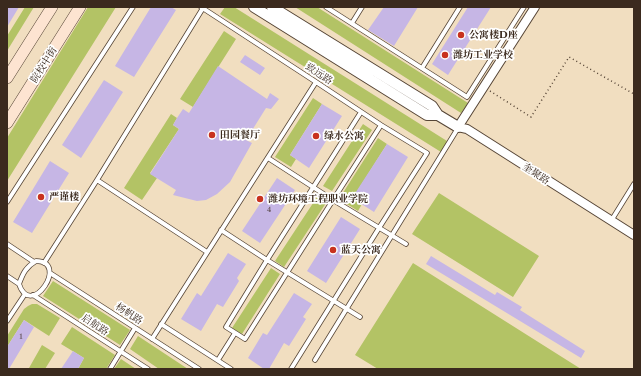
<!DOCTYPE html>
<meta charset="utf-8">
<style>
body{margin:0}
#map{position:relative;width:641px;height:376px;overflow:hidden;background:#f1dec0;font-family:"Libre Caslon Text",serif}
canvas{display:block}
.frame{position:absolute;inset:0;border:8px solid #3b2a1e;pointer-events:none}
</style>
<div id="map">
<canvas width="641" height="376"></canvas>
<div class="frame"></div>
</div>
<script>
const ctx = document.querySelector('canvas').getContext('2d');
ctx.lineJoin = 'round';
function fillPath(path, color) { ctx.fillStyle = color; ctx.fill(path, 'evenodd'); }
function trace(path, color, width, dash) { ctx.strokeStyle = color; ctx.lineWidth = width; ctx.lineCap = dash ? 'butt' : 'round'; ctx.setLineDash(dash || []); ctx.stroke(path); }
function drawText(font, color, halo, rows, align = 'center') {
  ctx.font = font + ' "Libre Caslon Text","Noto Serif SC",serif'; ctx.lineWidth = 3.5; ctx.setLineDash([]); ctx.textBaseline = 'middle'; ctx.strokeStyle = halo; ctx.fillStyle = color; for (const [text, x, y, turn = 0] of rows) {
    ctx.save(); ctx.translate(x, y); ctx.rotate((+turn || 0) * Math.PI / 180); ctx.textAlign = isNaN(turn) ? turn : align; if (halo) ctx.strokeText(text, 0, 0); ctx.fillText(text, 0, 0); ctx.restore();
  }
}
fillPath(new Path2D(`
 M25,7H34L7,51V36Z
 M88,7H116L7,181V138Z
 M225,7H234L447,141L441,152L220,14Z
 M295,7H317L468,103L461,113Z
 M224,31L236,39L193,107L180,99Z
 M313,98L322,104L290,155L296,159L291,167L275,157Z
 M171,114L177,118L173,125L179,129L150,173L157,178L142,200L124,188Z
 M363,124L372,130L332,191L323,186Z
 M378,138L387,144L353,198L362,204L358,211L339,199Z
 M439,193L539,256L513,297L412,234Z
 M319,194L328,200L284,267L275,261Z
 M413,263L581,369H378L355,355Z
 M271,268L280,274L242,334L232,328Z
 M53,281L130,330L120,345L43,296Z
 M32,304H37L60,318L49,336L24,320L7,347V336L24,309L28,306Z
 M72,327L115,355L106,369H78L84,358L61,344Z
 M138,336L188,369H159L130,349Z
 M42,345L55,353L45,369H31L29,368Z
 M121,359L136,369H114Z`), '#b3c365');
fillPath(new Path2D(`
 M7,7H19L7,27Z
 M151,7H171L176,10L134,77L115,66Z
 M384,7H418L394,46L368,30Z
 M468,7H491L448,75L432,64Z
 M245,55L265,68L260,75L240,62Z
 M218,66L267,99L270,93L279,99L271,109L266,108L246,140L252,143L230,182L217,194L206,200L197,201L173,195L176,190L150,174L179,129L173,125L177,118L183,109L189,113Z
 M104,80L123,92L81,158L62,145Z
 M322,104L342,116L309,168L290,155Z
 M387,144L408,157L374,212L352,198Z
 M50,161L69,173L32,233L13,222Z
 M277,178L295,190L260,243L242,231Z
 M341,217L360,229L326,283L307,271Z
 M228,253L246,264L237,278L239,281L223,307L217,304L201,331L181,319L197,293L201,296Z
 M431,256L495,295L497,292L522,307L520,310L585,351L581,358L426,264Z
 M294,293L312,304L303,317L306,319L289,346L284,343L269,369H264L248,358L263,333L267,335Z
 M24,320L34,327L9,369H7V347Z
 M73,351L84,358L78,369H61Z`), '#c6b6e5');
const service = new Path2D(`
 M201,7L316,82L381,125L427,153L379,228L291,369
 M326,7L467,97L524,7
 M352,23L362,7
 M422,68L460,7
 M361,112L267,260L226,327L245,339L333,200L381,125
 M268,158L333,200L406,244
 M97,180L207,252
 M7,202L133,7
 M611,221L634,184
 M221,230L267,260L360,317
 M7,244L34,262
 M36,261C70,261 31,320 19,284C23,273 26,267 36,261Z
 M44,263L97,180L203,8
 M50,273L199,369
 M7,276L19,284
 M33,295L148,369
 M7,321L25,294
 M161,324L231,369
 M152,339L316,82
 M218,360L235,333
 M315,360L458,128
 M110,369L135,328`);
const minor = new Path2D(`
 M535,7L458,127L467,129L634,235`);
const tertiary = new Path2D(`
 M254,7L427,115H438
 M272,7L432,106L438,115L458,127`);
const secondary = new Path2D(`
 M7,78L52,7
 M7,123L80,7`);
trace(service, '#564536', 5.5);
trace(minor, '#564536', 10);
trace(tertiary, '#564536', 12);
trace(secondary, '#564536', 12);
trace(new Path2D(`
 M490,91L531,117L569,57L634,94`), '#564536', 1.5, [1, 3]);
trace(service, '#fff', 4);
trace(minor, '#fff', 8);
trace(tertiary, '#fff', 10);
trace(secondary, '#fde4d1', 11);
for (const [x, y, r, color] of [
 [461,35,4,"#c8321e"],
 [445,55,4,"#c8321e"],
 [212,135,4,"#c8321e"],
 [316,136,4,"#c8321e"],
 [41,197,4,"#c8321e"],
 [260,199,4,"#c8321e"],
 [333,250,4,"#c8321e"]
]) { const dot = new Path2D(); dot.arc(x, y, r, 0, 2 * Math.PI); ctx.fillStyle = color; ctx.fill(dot); trace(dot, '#fff', 1.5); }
drawText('8px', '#5e4d50', null, [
 ["4",269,210],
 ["1",21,337]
]);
drawText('bold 10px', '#3b2a1e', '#fff', [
 ["公寓楼D座",469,35],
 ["潍坊工业学校",453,55],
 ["田园餐厅",220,135],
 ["绿水公寓",324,136],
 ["严谨楼",49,197],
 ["潍坊环境工程职业学院",268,199],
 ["蓝天公寓",341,250]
], 'left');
drawText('10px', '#3b2a1e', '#fff', [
 ["院校中街",44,65,-58],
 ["致远路",319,74,33],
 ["奎聚路",536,174,33],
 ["杨帆路",129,314,33],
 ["启航路",95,325,33]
]);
</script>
